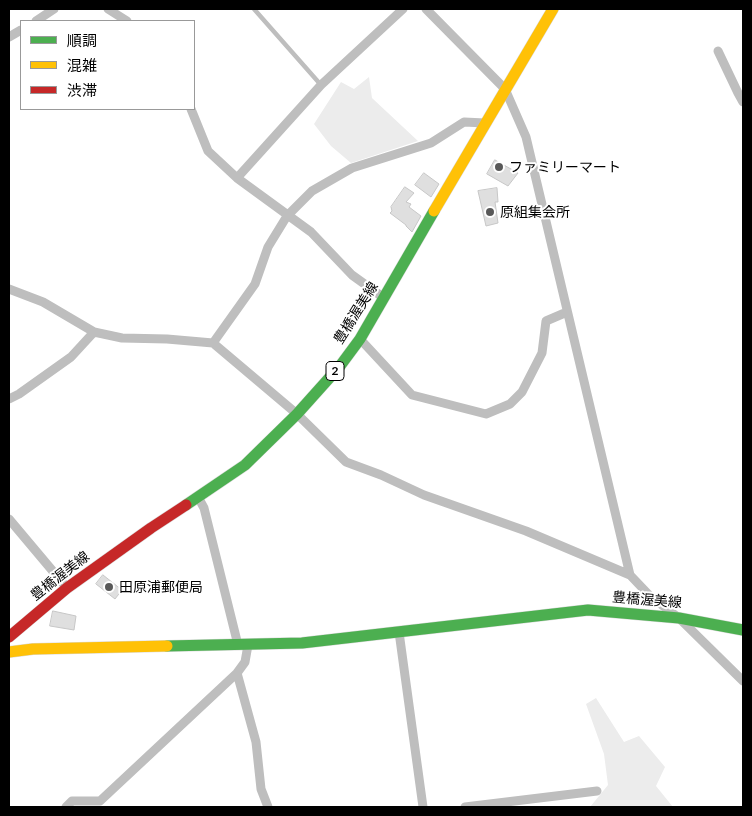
<!DOCTYPE html>
<meta charset="utf-8">
<style>
body{margin:0}
#map{position:relative;width:752px;height:816px;overflow:hidden;background:#fff;font-family:Lato,"Noto Sans JP",sans-serif}
canvas{display:block}
.frame{position:absolute;inset:0;border:10px solid #000;pointer-events:none}
.legend{position:absolute;left:20px;top:20px;width:175px;height:90px;box-sizing:border-box;background:#fff;border:1px solid #999;margin:0;padding:6px 9px;list-style:none;font-size:15px;color:#000}
.legend li{display:flex;align-items:center;gap:10px;height:25px}
.legend b{width:25px;border:1px solid #999}
</style>
<div id="map">
<canvas width="752" height="816"></canvas>
<div class="frame"></div>
<ul class="legend">
<li><b style="height:6px;background:#4caf50"></b>順調</li>
<li><b style="height:6px;background:#ffc107"></b>混雑</li>
<li><b style="height:6px;background:#c62828"></b>渋滞</li>
</ul>
</div>
<script>
const ctx = document.querySelector('canvas').getContext('2d');
ctx.lineJoin = 'round';
function fillPath(path, color) { ctx.fillStyle = color; ctx.fill(path, 'evenodd'); }
function trace(path, color, width, dash) { ctx.strokeStyle = color; ctx.lineWidth = width; ctx.lineCap = dash ? 'butt' : 'round'; ctx.setLineDash(dash || []); ctx.stroke(path); }
function drawText(font, color, halo, rows, align = 'center') {
  ctx.font = font + ' Lato,"Noto Sans JP",sans-serif'; ctx.lineWidth = 4; ctx.setLineDash([]); ctx.textBaseline = 'middle'; ctx.strokeStyle = halo; ctx.fillStyle = color; for (const [text, x, y, turn = 0] of rows) {
    ctx.save(); ctx.translate(x, y); ctx.rotate((+turn || 0) * Math.PI / 180); ctx.textAlign = isNaN(turn) ? turn : align; if (halo) ctx.strokeText(text, 0, 0); ctx.fillText(text, 0, 0); ctx.restore();
  }
}
fillPath(new Path2D(`
 M369,77L372,98L418,141L351,163L331,146L314,124L341,82L354,89Z
 M596,698L624,742L639,736L665,767L656,786L673,807H590L608,785L604,754L586,704Z`), '#ececec');
const building = new Path2D(`
 M495,160L518,173L508,186L487,174Z
 M424,173L439,184L431,197L415,185Z
 M405,187L414,193L406,202L411,204L409,207L421,216L412,232L406,226V225L390,213L392,211L391,207Z
 M497,188L498,202H495L498,223L486,226L478,191Z
 M103,575L122,590L115,599L96,584Z
 M53,611L76,616L74,630L50,626Z`);
fillPath(building, '#dfdfdf');
trace(building, '#c7c7c7', 1);
const fast = new Path2D(`
 M186,505L245,465L297,414L340,366L360,339L434,211
 M167,646L302,643L588,610L679,618L743,630`);
const slow = new Path2D(`
 M434,211L553,9
 M9,652L33,649L167,646`);
const jam = new Path2D(`
 M9,637L67,588L151,528L186,505`);
trace(fast, '#dbdbdb', 12);
trace(slow, '#dbdbdb', 12);
trace(jam, '#dbdbdb', 12);
trace(new Path2D(`
 M254,9L321,85`), '#bebebe', 4.5);
trace(new Path2D(`
 M108,9L127,21
 M426,9L505,89L526,137L630,575L650,596L679,618L743,681
 M36,21L54,9
 M9,37L21,30
 M718,51L738,93L743,102
 M191,109L208,151L237,178L311,232L352,275L384,298
 M237,178L321,85L403,9
 M9,289L43,302L94,332L122,338L167,339L213,343L297,414L346,462L381,475L424,495L526,531L630,575
 M360,339L412,395L486,414L510,404L522,392L542,353L546,321L567,312
 M213,343L255,284L268,247L287,216L312,191L352,168L431,143L464,122L485,123
 M9,399L19,394L71,357L94,332
 M198,497L204,508L238,645
 M9,519L67,588
 M399,632L423,807
 M248,645L245,662L237,673L256,742L261,789L268,807
 M66,807L72,801H100L237,673
 M465,807L597,791`), '#bebebe', 9);
trace(fast, '#4caf50', 11);
trace(slow, '#ffc107', 11);
trace(jam, '#c62828', 11);
for (const [x, y, r, color] of [
 [499,167,5,"#595959"],
 [490,212,5,"#595959"],
 [109,587,5,"#595959"]
]) { const dot = new Path2D(); dot.arc(x, y, r, 0, 2 * Math.PI); ctx.fillStyle = color; ctx.fill(dot); trace(dot, '#fff', 2); }
for (const [x, y, w] of [
 [335,371,18]
]) { const box = new Path2D(); box.roundRect(x - w / 2, y - 9.5, w, 19, 4); ctx.fillStyle = '#fff'; ctx.fill(box); trace(box, '#000', 1); }
drawText('bold 12px', '#000', null, [
 ["2",335,371]
]);
drawText('14px', '#000', '#fff', [
 ["ファミリーマート",509,167],
 ["原組集会所",500,212],
 ["田原浦郵便局",119,587]
], 'left');
drawText('14px', '#000', '#fff', [
 ["豊橋渥美線",356,313,-58],
 ["豊橋渥美線",60,576,-38],
 ["豊橋渥美線",647,600,5]
]);
</script>
